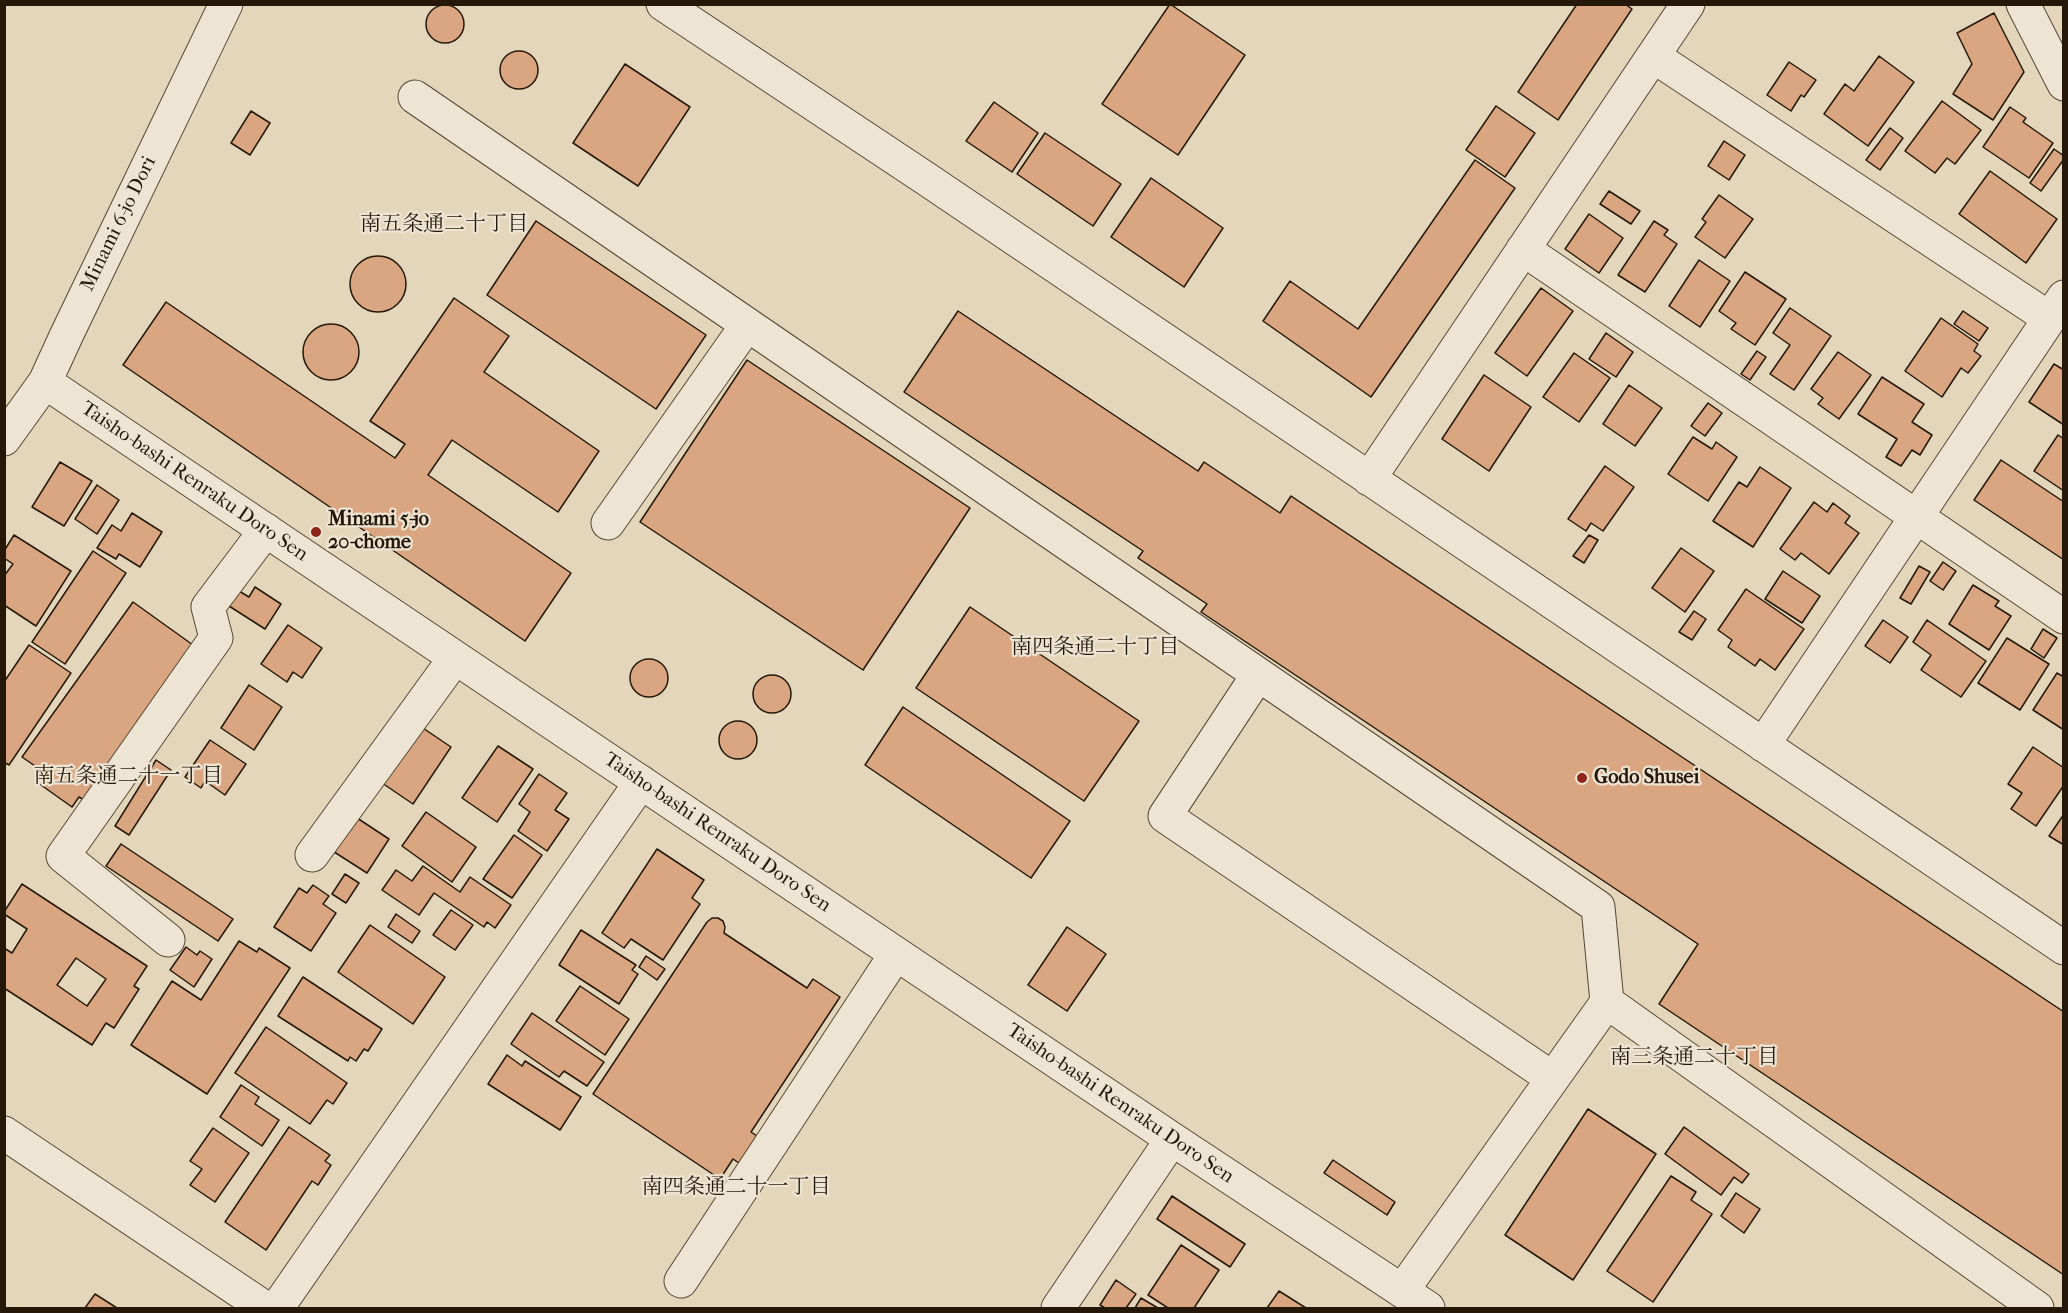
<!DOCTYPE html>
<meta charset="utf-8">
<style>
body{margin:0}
#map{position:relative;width:2068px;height:1313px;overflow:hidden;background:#e4d6bb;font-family:"IM FELL French Canon",serif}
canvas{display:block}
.frame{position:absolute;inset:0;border:6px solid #251808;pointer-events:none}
</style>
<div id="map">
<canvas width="2068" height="1313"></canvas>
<div class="frame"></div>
</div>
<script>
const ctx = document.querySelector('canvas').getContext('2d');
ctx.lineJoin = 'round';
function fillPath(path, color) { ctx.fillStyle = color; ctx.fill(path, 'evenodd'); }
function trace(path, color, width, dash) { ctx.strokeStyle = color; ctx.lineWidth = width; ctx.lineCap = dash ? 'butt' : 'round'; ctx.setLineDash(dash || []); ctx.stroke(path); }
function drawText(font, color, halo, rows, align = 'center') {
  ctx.font = font + ' "IM FELL French Canon","Noto Serif JP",serif'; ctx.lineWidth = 4.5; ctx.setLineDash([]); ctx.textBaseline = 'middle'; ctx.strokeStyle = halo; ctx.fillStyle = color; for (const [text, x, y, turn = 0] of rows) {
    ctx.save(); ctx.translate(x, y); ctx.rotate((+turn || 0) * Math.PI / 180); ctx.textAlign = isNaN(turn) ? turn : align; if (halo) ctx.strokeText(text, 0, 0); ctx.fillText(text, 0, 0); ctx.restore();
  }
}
const building = new Path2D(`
 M1170,4L1245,55L1178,155L1102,104Z
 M1577,4H1625L1632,9L1558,120L1518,92Z
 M426 24a19 19 0 1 1 38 0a19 19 0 1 1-38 0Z
 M1994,13L2024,72L1993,120L1953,94L1972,64L1957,33Z
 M500 70a19 19 0 1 1 38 0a19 19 0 1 1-38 0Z
 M1879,56L1914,82L1868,146L1824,114L1845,84L1854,91Z
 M1789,62L1816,80L1804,97L1801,95L1791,111L1767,95Z
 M625,64L690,107L638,186L573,143Z
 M1942,101L1981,130L1955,164L1947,158L1935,173L1905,151Z
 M994,102L1038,133L1012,172L966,141Z
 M1496,106L1535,133L1505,177L1466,150Z
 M2010,107L2026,118L2023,122L2053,143L2029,178L1983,147Z
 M251,111L270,123L250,155L231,143Z
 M1890,128L1903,138L1880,170L1866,160Z
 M1045,133L1121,184L1093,226L1017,174Z
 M1724,141L1745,155L1729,180L1708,166Z
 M2054,149L2064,156V159L2041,191L2030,183Z
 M1475,160L1515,188L1371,397L1263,321L1290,281L1358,329Z
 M1990,171L2057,219L2026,263L1959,214Z
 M1151,178L1223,228L1184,287L1111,237Z
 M1609,191L1640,211L1631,224L1600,204Z
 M1719,195L1753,219L1725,258L1695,237L1706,222L1702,219Z
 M1589,214L1623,238L1599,273L1565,249Z
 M536,221L706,335L656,409L487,295Z
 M1654,221L1668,230L1664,235L1677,244L1645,292L1618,275Z
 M350 284a28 28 0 1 1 56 0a28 28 0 1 1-56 0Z
 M1699,260L1730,281L1700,327L1669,306Z
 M1745,272L1786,299L1755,345L1731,329L1736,323L1719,311Z
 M1541,288L1573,311L1527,376L1495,353Z
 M454,298L509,336L484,372L599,451L558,512L452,440L428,475L571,573L525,641L123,365L166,302L395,458L405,444L370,421Z
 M1790,308L1831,336L1794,390L1770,374L1790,345L1773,333Z
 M958,311L1198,471L1204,462L1280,513L1291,496L2064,1012V1275L1659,1004L1698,944L1201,612L1207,604L1138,558L1143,551L904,392Z
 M1963,311L1988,328L1979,341L1954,324Z
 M1941,318L1978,344L1974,351L1981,356L1968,373L1961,368L1942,397L1905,371Z
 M303 352a28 28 0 1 1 56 0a28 28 0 1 1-56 0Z
 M1606,333L1633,352L1616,377L1589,359Z
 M1757,351L1766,357L1750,380L1741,374Z
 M1838,352L1871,375L1839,419L1818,404L1823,398L1811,389Z
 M1574,353L1610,378L1579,422L1543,397Z
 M747,360L970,508L863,670L640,522Z
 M2054,364L2064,370V425L2029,402Z
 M1484,375L1531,407L1489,471L1442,439Z
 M1882,377L1924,404L1912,422L1932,435L1920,455L1912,450L1901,466L1886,457L1897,439L1858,414Z
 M1629,385L1662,408L1635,446L1603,424Z
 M1708,403L1722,413L1705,436L1691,426Z
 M2058,435L2064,439V491L2034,471Z
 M1693,437L1712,449L1716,442L1737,457L1708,501L1668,474Z
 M2001,460L2064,502V560L1974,500Z
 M60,462L92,481L64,526L32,507Z
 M1605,466L1634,487L1603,531L1591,523L1586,531L1568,519Z
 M1760,467L1791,488L1753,547L1713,521L1739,482L1747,487Z
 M97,485L119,500L97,534L75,519Z
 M1814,502L1827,512L1833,503L1850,516L1845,523L1859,533L1829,574L1801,553L1795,560L1780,549Z
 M132,513L162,532L140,567L119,554L116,559L97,548L112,525L121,531Z
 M14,535L71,571L36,626L4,605V576L13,564L4,558V551Z
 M1589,535L1598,540L1584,563L1573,556Z
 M1681,548L1714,571L1685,612L1652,588Z
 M93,551L126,573L65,664L32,642Z
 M1943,562L1956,571L1943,590L1930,581Z
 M1919,566L1930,572L1911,604L1900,598Z
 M1783,571L1820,596L1802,623L1765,599Z
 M1973,585L1999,601L1995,606L2011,616L1989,650L1949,624Z
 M255,587L281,604L265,629L229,606L239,591L249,597Z
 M1746,589L1804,629L1775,670L1760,659L1755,666L1728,647L1732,640L1718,630Z
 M133,602L193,645L84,800L79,797L72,807L41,785L48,775L22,757Z
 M970,607L1139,721L1084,801L916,688Z
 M1694,611L1706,619L1692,640L1679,632Z
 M1883,620L1908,637L1890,663L1865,646Z
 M1927,620L1986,661L1961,697L1921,670L1931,655L1913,642Z
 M288,625L322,648L302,678L293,672L287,682L261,664Z
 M2043,629L2057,638L2044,658L2031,649Z
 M2007,638L2049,664L2020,710L1978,683Z
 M29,645L71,673L9,765L4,762V682Z
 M630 678a19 19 0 1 1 38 0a19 19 0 1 1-38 0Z
 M2057,673L2064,677V730L2033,710Z
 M753 694a19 19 0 1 1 38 0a19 19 0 1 1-38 0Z
 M249,685L282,707L254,750L221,728Z
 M903,707L1070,821L1031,878L865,765Z
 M719 740a19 19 0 1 1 38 0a19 19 0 1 1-38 0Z
 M420,726L451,747L413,804L382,783Z
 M210,740L246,764L225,795L205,781L201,788L185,777Z
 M498,746L533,769L497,822L462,798Z
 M2033,747L2064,768V785L2036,826L2011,809L2022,793L2008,784Z
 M156,760L171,770L129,835L115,826Z
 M539,774L567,793L555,810L569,819L547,851L518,831L530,812L519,804Z
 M426,812L476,847L452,882L402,846Z
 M351,814L389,839L367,873L328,848Z
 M2064,814V845L2049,836Z
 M514,835L542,855L512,898L483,879Z
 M121,844L233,919L218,941L106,866Z
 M657,849L704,880L692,898L700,904L663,960L631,939L624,948L602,933Z
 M423,866L460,892L470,877L511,905L495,928L487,922L484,927L434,893L419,915L382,890L396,870L412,881Z
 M345,874L359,883L346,903L332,894Z
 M22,884L147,966L134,986L139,989L114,1028L106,1023L92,1045L4,988V948L12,953L27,929L4,914V912ZM76,958L106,979L87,1006L57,985Z
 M313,885L329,896L323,904L336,913L311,951L274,927L299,888L307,893Z
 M451,910L473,925L455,950L433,935Z
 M396,914L420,931L412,943L388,927Z
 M712,918H718L723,921L725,927L724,933L807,988L813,979L840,997L751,1132L760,1138L742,1165L733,1159L720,1179L593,1094L707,922Z
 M370,925L445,977L413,1024L338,972Z
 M1067,927L1106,954L1067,1011L1028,985Z
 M581,930L636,965L632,970L638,974L619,1004L559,965Z
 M239,941L257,952L259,948L290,968L207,1094L131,1045L172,981L201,1000Z
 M186,947L197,955L200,951L212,959L194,987L170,970Z
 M646,956L665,969L657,980L639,967Z
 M303,977L382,1029L368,1051L364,1049L356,1061L350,1057L348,1061L278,1016Z
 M580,986L629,1019L605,1055L556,1021Z
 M532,1013L604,1062L587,1086L564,1071L559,1077L511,1044Z
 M266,1027L347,1083L333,1104L327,1100L310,1124L235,1073Z
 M507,1055L522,1066L525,1061L581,1097L560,1130L488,1084Z
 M241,1085L259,1097L255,1104L279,1120L262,1146L220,1117Z
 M1588,1109L1656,1154L1573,1280L1505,1235Z
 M289,1127L330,1155L325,1161L331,1165L318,1185L312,1181L266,1250L225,1222Z
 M1684,1127L1749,1174L1742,1183L1734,1177L1721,1195L1665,1154Z
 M213,1128L249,1153L215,1202L190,1185L202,1169L190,1161Z
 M1333,1160L1395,1202L1387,1215L1324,1173Z
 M1671,1176L1696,1192L1691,1200L1712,1214L1653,1302L1607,1271Z
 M1736,1193L1760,1209L1744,1233L1721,1216Z
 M1172,1196L1245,1244L1230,1267L1157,1219Z
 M1181,1245L1219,1270L1194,1308H1168L1148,1295Z
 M1116,1280L1136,1294L1126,1308H1105L1100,1305Z
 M1279,1291L1306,1308H1267Z
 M95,1294L117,1308H85Z
 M1141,1298L1158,1308H1135Z`);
fillPath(building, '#daa681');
trace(building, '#251808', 1.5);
const minor = new Path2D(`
 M663,4L928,180L2064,948
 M2023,4L2064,84
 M1653,56L2049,318
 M415,97L1598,907L1607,1002
 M1523,249L2064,617
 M45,382L1172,1139L1428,1308
 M4,439L45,382L67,334L226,4
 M1369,479L1688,4
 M608,523L747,325
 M1258,675L1165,816L1552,1078
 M1763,745L2064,297
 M312,855L455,658
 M168,940L63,856L216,638L208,607L266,530
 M4,1133L265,1308
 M681,1281L896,954
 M1402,1291L1607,1002L2037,1308
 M277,1308L641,782
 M1058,1308L1172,1139`);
trace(minor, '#554835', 35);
trace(minor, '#ede4d3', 33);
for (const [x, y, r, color] of [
 [316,532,6,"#8f2418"],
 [1582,778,6,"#8f2418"]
]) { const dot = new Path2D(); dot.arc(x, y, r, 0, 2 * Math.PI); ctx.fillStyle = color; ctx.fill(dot); trace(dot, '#ede4d3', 2); }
drawText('20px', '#251808', '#ede4d3', [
 ["Minami 6-jo Dori",119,224,-64],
 ["Taisho-bashi Renraku Doro Sen",194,482,34],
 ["Taisho-bashi Renraku Doro Sen",717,833,34],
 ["Taisho-bashi Renraku Doro Sen",1120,1104,34]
]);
drawText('bold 20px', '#251808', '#ede4d3', [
 ["Minami 5-jo",328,520],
 ["20-chome",328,543],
 ["Godo Shusei",1594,778]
], 'left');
drawText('21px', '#251808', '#ede4d3', [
 ["南五条通二十丁目",444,225],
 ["南四条通二十丁目",1095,648],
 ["南五条通二十一丁目",128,777],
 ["南三条通二十丁目",1694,1058],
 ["南四条通二十一丁目",736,1188]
]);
</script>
